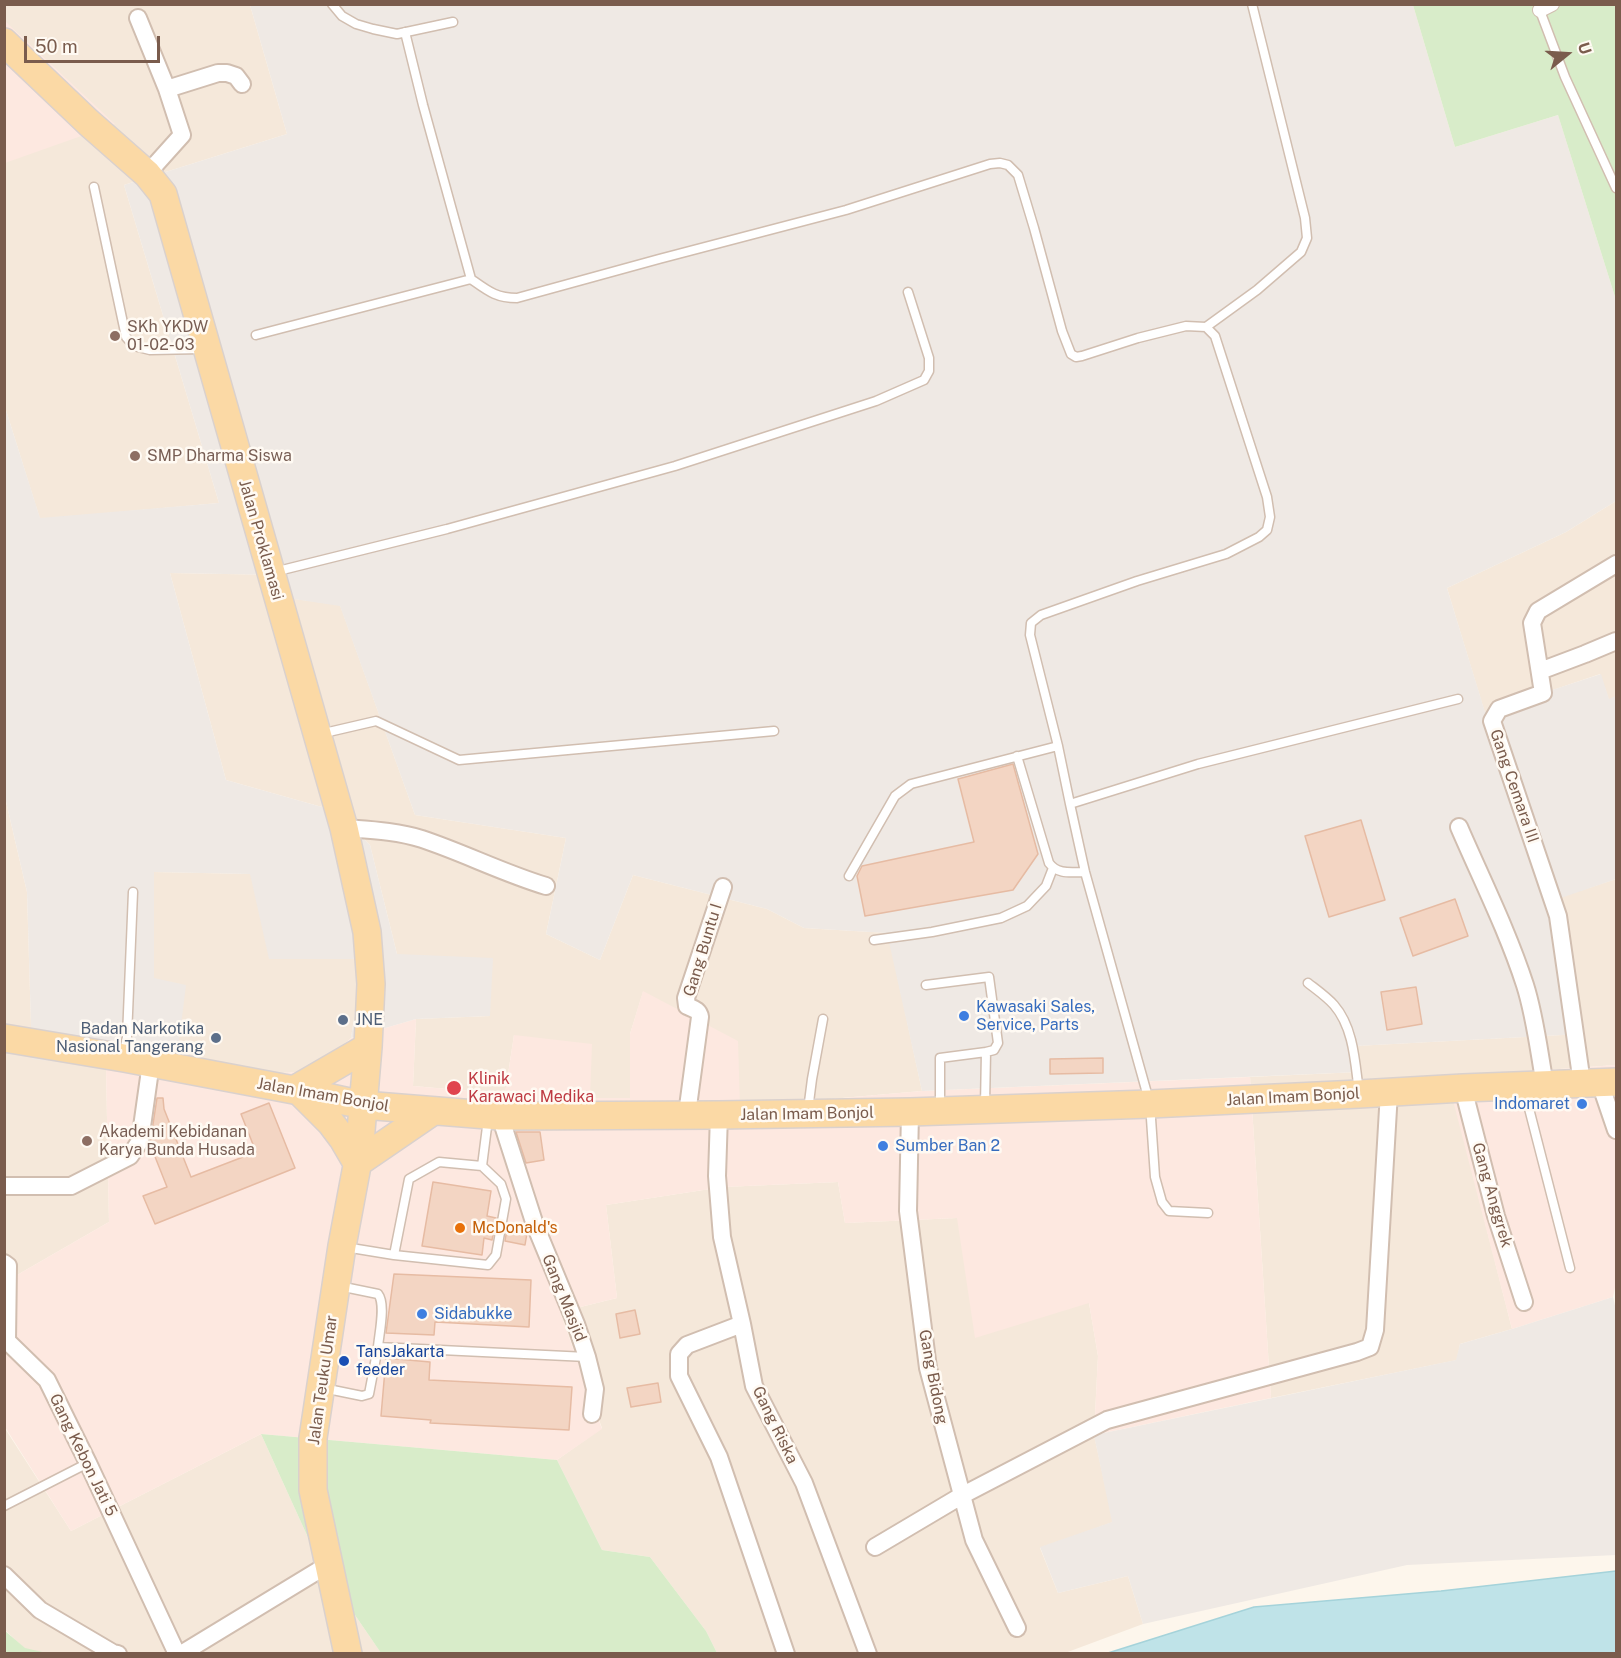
<!DOCTYPE html>
<style>
body{margin:0}
#map{position:relative;width:1621px;height:1658px;overflow:hidden;background:#fdf6ec;font-family:"Public Sans",sans-serif}
canvas{display:block}
.frame{position:absolute;inset:0;border:6px solid #7a5c4d;pointer-events:none}
.north{position:absolute;left:1537px;top:24px;width:60px;height:60px;-webkit-text-stroke:4px #fffaf3;paint-order:stroke;rotate:72deg;font-size:16px;font-weight:700;line-height:24px;text-align:center;color:#7a5c4d}
.north::after{content:'';display:block;margin:auto;width:21px;height:27px;background:#7a5c4d;clip-path:polygon(50% 0,100% 100%,50% 72%,0 100%)}
.scale{position:absolute;left:24px;top:36px;width:136px;height:27px;box-sizing:border-box;border:3px solid #7a5c4d;border-top:0;padding-left:8px;font-size:18px;line-height:21px;white-space:nowrap;color:#7a5c4d;-webkit-text-stroke:4px #fffaf3;paint-order:stroke}
</style>
<div id="map">
<canvas width="1621" height="1658"></canvas>
<div class="frame"></div>
<div class="north">U</div>
<div class="scale">50 m</div>
</div>
<script>
const ctx = document.querySelector('canvas').getContext('2d');
ctx.lineJoin = 'round';
function fillPath(path, color) { ctx.fillStyle = color; ctx.fill(path, 'evenodd'); }
function trace(path, color, width, dash) { ctx.strokeStyle = color; ctx.lineWidth = width; ctx.lineCap = dash ? 'butt' : 'round'; ctx.setLineDash(dash || []); ctx.stroke(path); }
function drawText(font, color, halo, rows, align = 'center') {
  ctx.font = font + ' "Public Sans",sans-serif'; ctx.lineWidth = 5; ctx.setLineDash([]); ctx.textBaseline = 'middle'; ctx.strokeStyle = halo; ctx.fillStyle = color; for (const [text, x, y, turn = 0] of rows) {
    ctx.save(); ctx.translate(x, y); ctx.rotate((+turn || 0) * Math.PI / 180); ctx.textAlign = isNaN(turn) ? turn : align; if (halo) ctx.strokeText(text, 0, 0); ctx.fillText(text, 0, 0); ctx.restore();
  }
}
fillPath(new Path2D(`
 M4,5H250L287,134L124,185L219,503L40,519L5,407Z
 M1616,501V696L1609,700L1600,674L1485,713L1447,588L1566,532Z
 M170,573L282,575L287,598L340,605L415,815L566,838L546,934L600,960L633,875L767,909L804,928L888,933L922,1091L739,1107L643,992L630,1034L631,1098H590L514,1035L505,1094L413,1086L416,1019L490,1016L397,954L370,845L336,811L226,780Z
 M4,793L27,892L32,1058L106,1067L109,1222L5,1282Z
 M154,872L250,874L363,959L351,1038L315,1071L249,1075L176,1066L154,978Z
 M1616,879V1065L1448,1077L1512,1329L1460,1344L1457,1360L1271,1398L1250,1077L1359,1072L1355,1046L1581,1034L1561,897Z
 M838,1182L845,1223L957,1218L1089,1303L1098,1356L1094,1435L1113,1522L1040,1548L1058,1593L1128,1576L1143,1624L1065,1653H717L706,1631L650,1557L602,1550L557,1460L602,1428L560,1312L617,1298L606,1205L723,1187Z
 M4,1427L71,1531L261,1434L320,1564L381,1653L47,1654L25,1649L5,1630Z`), '#f5e8da');
fillPath(new Path2D(`
 M5,21L115,124L5,163Z
 M643,991L738,1041L740,1107L922,1091L1250,1077L1271,1398L1094,1435L1098,1356L1089,1303L975,1338L957,1218L845,1223L838,1182L723,1187L606,1205L617,1298L560,1312L602,1429L557,1460L261,1434L71,1531L5,1427V1282L109,1222L106,1067L249,1075L315,1071L351,1038L416,1019L413,1086L505,1094L514,1035L592,1044L590,1098H630V1034Z
 M1616,1065V1283L1613,1297L1512,1329L1447,1077Z`), '#fde8e0');
fillPath(new Path2D(`
 M250,5H1413L1455,147L1558,115L1616,300V501L1566,532L1447,588L1485,712L1601,674L1609,699L1616,696V879L1561,898L1581,1034L1356,1046L1359,1072L922,1091L887,933L804,928L767,909L633,875L600,960L546,934L566,838L415,815L340,606L287,598L281,575L170,573L226,780L336,811L370,845L397,954L493,958L490,1016L416,1019L351,1038L363,959H269L250,874L154,872V978L186,985L176,1066L106,1067L32,1059L27,892L4,793L5,407L40,518L219,503L124,185L287,134Z
 M1613,1297L1616,1310V1555L1407,1565L1143,1624L1128,1576L1058,1593L1040,1547L1112,1522L1094,1435L1456,1360L1460,1344L1512,1329Z`), '#efe9e4');
fillPath(new Path2D(`
 M1413,5H1616V300L1558,115L1455,147Z
 M261,1434L557,1460L602,1550L650,1557L706,1631L717,1653H381L320,1564Z
 M4,1630L25,1648L47,1653H5Z`), '#d8ecc9');
const water = new Path2D(`
 M1616,1571V1653H1108L1254,1607L1441,1591Z`);
fillPath(water, '#bfe3e8');
trace(water, '#a5d3da', 1.5);
const building = new Path2D(`
 M1013,764L1038,854L1013,890L865,916L857,876L862,866L974,842L958,779Z
 M1361,820L1385,900L1329,917L1305,836Z
 M1455,899L1468,936L1413,956L1400,918Z
 M1416,987L1422,1024L1387,1030L1381,992Z
 M1103,1058V1073L1050,1074V1059Z
 M157,1098H163L164,1109L191,1177L256,1152L241,1114L269,1103L295,1168L155,1224L143,1196L167,1187L150,1144Z
 M516,1132H540L544,1160L526,1163Z
 M433,1182L491,1191L487,1216L496,1218V1221L492,1240L484,1238L482,1255L422,1246Z
 M508,1223L524,1226L527,1233L525,1245L505,1241Z
 M394,1274L531,1280L529,1327L435,1322L434,1335L386,1333Z
 M635,1310L640,1334L620,1338L616,1314Z
 M386,1358L430,1362L429,1380L572,1387L569,1430L430,1423L431,1420L381,1416Z
 M658,1383L661,1402L631,1407L627,1388Z`);
fillPath(building, '#f3d5c3');
trace(building, '#e6bba3', 1.5);
const service = new Path2D(`
 M332,4L342,16L356,24L373,29L397,34L453,22
 M1539,8L1565,77L1616,188
 M405,32L423,105L471,279
 M94,187L126,337L134,346L150,350L202,349
 M1206,327L1257,290L1301,252L1307,238L1305,218L1252,4
 M256,335L471,279C488,291 496,298 517,298L659,259L846,210L990,164L1000,163L1008,165L1018,175L1034,228L1062,331L1071,354L1076,357L1082,356L1138,338L1186,326L1206,327L1215,336L1267,497L1270,517L1267,530L1259,537L1226,554L1137,581L1041,615L1031,623L1030,635L1058,746L1070,804
 M274,572L447,529L675,466L876,401L924,380L929,371V358L908,292
 M320,734L376,721L459,760L774,731
 M1017,756L1049,863C1058,875 1071,872 1085,872
 M849,876L895,796L911,784L1058,746
 M874,940L932,932L1001,918L1027,906L1046,886L1053,868
 M1308,983C1317,990 1327,997 1334,1005C1354,1028 1355,1063 1359,1092
 M926,985L989,977L998,1043L994,1050L986,1052
 M124,1054L127,1037L133,892
 M1524,1089L1570,1268
 M940,1107V1058L986,1052L985,1105
 M808,1110L812,1079L823,1019
 M439,1162L482,1166L501,1184L506,1199L496,1255L488,1265L394,1255L409,1179Z
 M482,1166L488,1119
 M1208,1213L1169,1211L1162,1202L1155,1177L1150,1104L1085,872L1070,804L1198,764L1458,699
 M345,1247L394,1255
 M339,1286L378,1294C386,1304 379,1334 378,1347
 M323,1388L362,1396L369,1394L378,1347L587,1357
 M4,1506L88,1463`);
const pedestrian = new Path2D(`
 M1540,10L1552,4`);
const minor = new Path2D(`
 M138,18L167,89L182,135L147,174
 M167,89L218,73H227L236,76L242,84
 M1540,671L1585,654L1616,641
 M1459,827C1481,878 1508,932 1525,985C1535,1016 1539,1052 1545,1085
 M344,828C370,830 397,831 422,839C464,853 503,873 546,886
 M1582,1083L1558,916L1492,721L1499,709L1543,693L1532,623L1538,611L1616,564
 M1600,1083L1616,1130
 M1463,1088L1496,1216L1524,1302
 M910,1112L908,1211L928,1368L974,1540L1017,1628
 M687,1114L700,1017C699,1010 694,1009 687,1006L686,998L723,887
 M719,1115L717,1176L722,1237L742,1324L754,1386L804,1483L868,1654
 M500,1116L535,1225L576,1324L587,1357L595,1389L592,1414
 M4,1186H71L130,1156L140,1141L151,1063
 M4,1263L8,1266L7,1341L47,1380L88,1463L177,1654
 M742,1324L687,1345L679,1354V1376L719,1457L786,1654
 M875,1547L961,1496L1107,1420L1357,1352L1370,1347L1375,1330L1389,1092
 M4,1575L40,1610L113,1653L118,1654
 M181,1654L329,1564`);
const primary = new Path2D(`
 M4,42L89,123L147,174L163,194L344,828L367,932L371,984L368,1047L359,1155L342,1246L313,1438V1490L348,1654
 M4,1038L124,1058L294,1090L363,1105L500,1116L719,1115L910,1112L1150,1104L1359,1094L1463,1088L1616,1082
 M294,1090L368,1047
 M300,1092L331,1123L343,1139L357,1163L433,1111`);
trace(service, '#d1beb0', 11);
trace(pedestrian, '#d1beb0', 16);
trace(minor, '#d1beb0', 20);
trace(primary, '#dad1cd', 30);
trace(service, '#fff', 8);
trace(pedestrian, '#fff', 14);
trace(minor, '#fff', 16);
trace(primary, '#fbd9a5', 27);
for (const [x, y, r, color] of [
 [115,336,6,"#8d6e63"],
 [135,456,6,"#8d6e63"],
 [964,1016,6,"#3f7fe0"],
 [343,1020,6,"#5c6f8a"],
 [216,1038,6,"#5c6f8a"],
 [454,1088,8,"#e0444e"],
 [1582,1104,6,"#3f7fe0"],
 [87,1141,6,"#8d6e63"],
 [883,1146,6,"#3f7fe0"],
 [460,1228,6,"#e8710a"],
 [422,1314,6,"#3f7fe0"],
 [344,1361,6,"#1a4fb4"]
]) { const dot = new Path2D(); dot.arc(x, y, r, 0, 2 * Math.PI); ctx.fillStyle = color; ctx.fill(dot); trace(dot, '#fffaf3', 2); }
drawText('16px', '#785e54', '#fffaf3', [
 ["SKh YKDW",127,327],
 ["01-02-03",127,345],
 ["SMP Dharma Siswa",147,456],
 ["Akademi Kebidanan",99,1132],
 ["Karya Bunda Husada",99,1150]
], 'left');
drawText('16px', '#7a5c4d', '#fffaf3', [
 ["Jalan Proklamasi",261,540,74],
 ["Gang Cemara III",1514,786,71],
 ["Gang Buntu I",703,950,-73],
 ["Jalan Imam Bonjol",323,1095,10],
 ["Jalan Imam Bonjol",1293,1097,-3],
 ["Jalan Imam Bonjol",807,1114,-1],
 ["Gang Anggrek",1492,1195,74],
 ["Gang Masjid",564,1298,68],
 ["Gang Bidong",933,1377,79],
 ["Jalan Teuku Umar",323,1380,-82],
 ["Gang Riska",775,1425,64],
 ["Gang Kebon Jati 5",83,1455,64]
]);
drawText('16px', '#366cbe', '#fffaf3', [
 ["Kawasaki Sales,",976,1007],
 ["Service, Parts",976,1025],
 ["Indomaret",1570,1104,"right"],
 ["Sumber Ban 2",895,1146],
 ["Sidabukke",434,1314]
], 'left');
drawText('16px', '#4e5e75', '#fffaf3', [
 ["JNE",355,1020],
 ["Badan Narkotika",204,1029,"right"],
 ["Nasional Tangerang",204,1047,"right"]
], 'left');
drawText('16px', '#be3a42', '#fffaf3', [
 ["Klinik",468,1079],
 ["Karawaci Medika",468,1097]
], 'left');
drawText('16px', '#c56008', '#fffaf3', [
 ["McDonald's",472,1228]
], 'left');
drawText('16px', '#164399', '#fffaf3', [
 ["TansJakarta",356,1352],
 ["feeder",356,1370]
], 'left');
</script>
